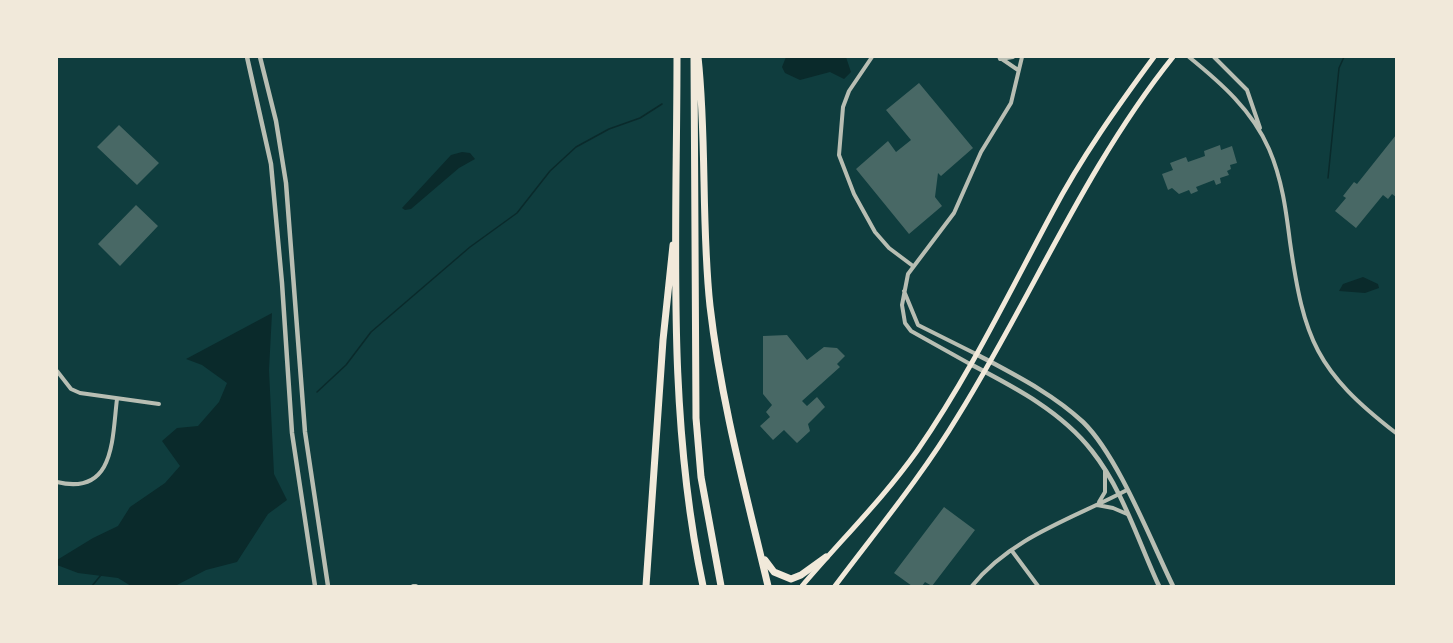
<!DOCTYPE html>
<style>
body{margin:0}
#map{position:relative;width:1453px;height:643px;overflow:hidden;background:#0f3d3e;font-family:Barlow,sans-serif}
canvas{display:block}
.frame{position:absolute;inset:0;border:58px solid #f1e9da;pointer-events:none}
</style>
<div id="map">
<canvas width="1453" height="643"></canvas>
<div class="frame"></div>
</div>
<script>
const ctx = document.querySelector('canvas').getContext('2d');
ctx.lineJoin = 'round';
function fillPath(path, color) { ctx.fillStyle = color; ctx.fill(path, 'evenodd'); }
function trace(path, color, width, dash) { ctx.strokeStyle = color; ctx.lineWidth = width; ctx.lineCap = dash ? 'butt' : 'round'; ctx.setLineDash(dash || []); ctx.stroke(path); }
fillPath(new Path2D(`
 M786,57H846L851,72L844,79L830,72L800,80L785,73L782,67Z
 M462,152L470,153L475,159L459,168L411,209L405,210L402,208L451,155Z
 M1363,277L1378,284L1379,288L1365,293L1339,291L1343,284Z
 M272,313L269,370L274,474L287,500L268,514L237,562L206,570L175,586H131L118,578L78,573L57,565V560L93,538L118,526L130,507L165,483L180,466L162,441L177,428L198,426L219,402L227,383L202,365L186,359Z`), '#0a2a2b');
trace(new Path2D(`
 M1328,178L1339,68L1344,57
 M317,392L346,365L371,332L470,247L517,213L550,171L576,147L609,129L640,118L662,104
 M92,586L101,575`), '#0a2a2b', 1.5);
fillPath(new Path2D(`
 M919,83L973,148L941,176L938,173L935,197L942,206L909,234L856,169L888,141L896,152L911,140L886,110Z
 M119,125L159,163L137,185L97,147Z
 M1396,135V197L1392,194L1388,199L1383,195L1356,228L1335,211L1346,198L1343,196L1354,182L1357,184Z
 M1220,145L1221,150L1232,146L1237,163L1230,165L1231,169L1227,171L1229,175L1220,178L1221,183L1216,185L1214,180L1196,187L1198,191L1191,194L1189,190L1179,194L1172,188L1168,190L1162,174L1173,170L1170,163L1186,157L1188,162L1205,156L1204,151Z
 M136,205L158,226L120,266L98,244Z
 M787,335L807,360L824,347L837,348L845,356L837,364L840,367L802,401L807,406L817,397L825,407L808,424L810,431L797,443L784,430L773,440L760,426L770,417L766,412L772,405L763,394V336Z
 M944,507L975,530L932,586L925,582L922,586H912L894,573Z`), '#486865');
trace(new Path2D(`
 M872,57L849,91L843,107L839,155L854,194L875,232L889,248L913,266
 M999,57L1018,70
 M1189,57C1221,83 1252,110 1269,149C1282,179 1286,210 1290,242C1304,340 1316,371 1396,433
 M1214,57L1247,90L1260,128
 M1000,59L1013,57
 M904,291L918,325L976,354
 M970,364L911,331L905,323L902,305L908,274L954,213L981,152L1011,103L1022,57
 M57,371L71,389L80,393L159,404
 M57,482C115,496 112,439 117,399
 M1099,502L1105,492V470
 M1097,505L1113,508L1127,514
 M1012,551L1038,586
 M413,586H416
 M972,586C1011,537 1074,518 1127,490`), '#b8beb3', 4);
trace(new Path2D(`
 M247,57L271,164L282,283L292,433L315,586
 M260,57L276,121L286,183L305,432L328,586
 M976,354C1013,374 1052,393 1083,422C1118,456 1151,541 1173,586
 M970,364C1014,387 1061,411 1092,451C1123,490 1138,541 1159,586`), '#b8beb3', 4.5);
trace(new Path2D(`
 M802,586C840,541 883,499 917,451C969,376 1009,293 1052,213C1081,158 1117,107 1154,57
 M835,586C877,530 922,476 958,416C1032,297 1085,167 1173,57`), '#f1e9da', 5);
trace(new Path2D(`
 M677,57C677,234 666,412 703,586
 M694,57L696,418L701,477L721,586
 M698,57C707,140 701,223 710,306C721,402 746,493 768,586
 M765,560L774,572L791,579L801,575L826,557
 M646,586L663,340L673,245`), '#f1e9da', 7);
</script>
